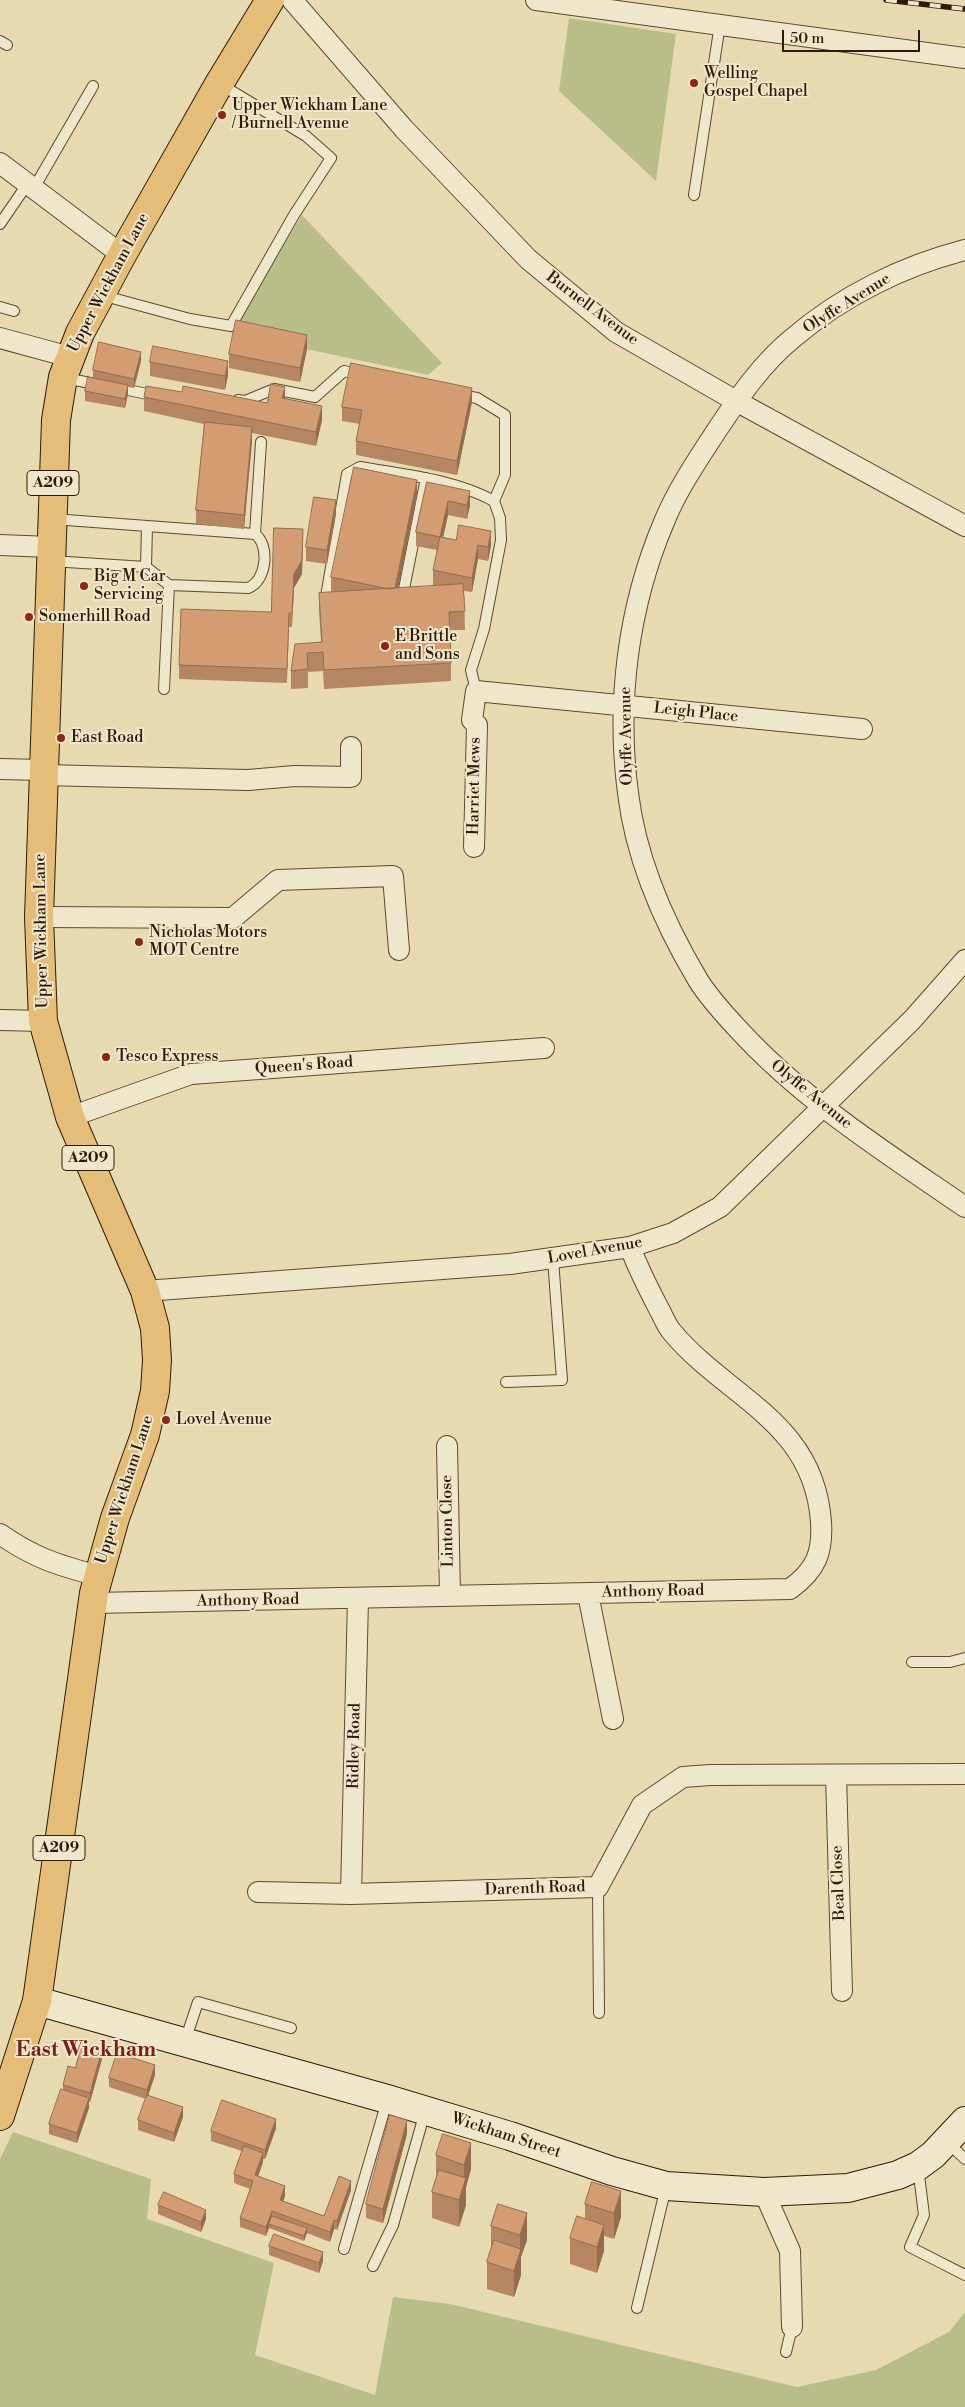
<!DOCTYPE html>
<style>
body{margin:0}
#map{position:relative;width:965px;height:2407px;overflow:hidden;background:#e7dab1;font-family:"Libre Bodoni",serif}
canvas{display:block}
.scale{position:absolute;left:782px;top:30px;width:138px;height:22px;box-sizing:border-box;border:2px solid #2f1906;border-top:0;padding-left:6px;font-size:15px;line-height:18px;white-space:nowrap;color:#2f1906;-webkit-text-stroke:4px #efe7cc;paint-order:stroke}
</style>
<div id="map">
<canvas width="965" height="2407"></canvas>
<div class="scale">50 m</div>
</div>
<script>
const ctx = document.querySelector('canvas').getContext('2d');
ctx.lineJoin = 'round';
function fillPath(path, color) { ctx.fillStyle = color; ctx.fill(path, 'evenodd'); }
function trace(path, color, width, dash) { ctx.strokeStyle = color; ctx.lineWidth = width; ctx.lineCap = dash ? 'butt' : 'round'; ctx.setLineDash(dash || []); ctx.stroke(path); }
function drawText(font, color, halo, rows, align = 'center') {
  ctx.font = font + ' "Libre Bodoni",serif'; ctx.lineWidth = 4; ctx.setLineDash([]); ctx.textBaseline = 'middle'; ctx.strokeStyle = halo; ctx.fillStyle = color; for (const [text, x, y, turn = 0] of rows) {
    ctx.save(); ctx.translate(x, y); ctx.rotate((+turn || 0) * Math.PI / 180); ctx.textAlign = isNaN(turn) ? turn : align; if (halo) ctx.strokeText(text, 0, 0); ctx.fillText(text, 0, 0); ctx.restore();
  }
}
fillPath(new Path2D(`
 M569,18L676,34L656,181L559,91Z
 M302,215L442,363L428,375L231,333Z
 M13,2132L151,2179L147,2219L274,2263L255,2355L375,2395L393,2297L450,2304L797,2387L876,2370L949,2332L965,2312V2407H0V2159Z`), '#b9be89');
const lane = new Path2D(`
 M0,41L7,45
 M34,188L93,86
 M694,195L720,24
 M0,224L28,183
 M101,295L190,319L231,326L294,215L331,158L306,136L220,84
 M0,307L14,311
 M65,378L100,385
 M114,387L147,394H157
 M460,395L477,398L505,415V475L494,501L500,518L501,540L484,629L471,670L476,691
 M238,400L245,401L274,389L315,397L344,371L362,375
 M53,519L255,534C270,545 267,581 248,588L169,585L146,567L147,526
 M255,534L261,442
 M51,561L146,567
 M403,594L426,478
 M325,602L347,474L360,467C405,475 453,479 494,501
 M164,689L169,585
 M506,1382L562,1380L553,1259
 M912,1662H950L965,1658
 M598,1887L599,2013
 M185,2041L198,2002L291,2028
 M947,2142L965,2159
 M918,2167L924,2215L910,2247L965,2275
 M344,2249L387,2101
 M373,2266L393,2225L425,2112
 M637,2308L666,2187
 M786,2352L792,2327`);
const street = new Path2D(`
 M292,0L404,129L528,259L616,332L736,401L965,526
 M536,0L965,58
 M0,163L122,255
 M965,250C903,266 842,296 793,338C762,363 739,397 717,430C698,459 677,490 664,522C628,607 616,702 628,793C636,860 664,923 698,980C709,998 724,1014 738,1029C804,1101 885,1152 965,1207
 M0,338L70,357
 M0,545L50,547
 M0,769L43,770
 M43,775L248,780L295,776L351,777V747
 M474,847L477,725L472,720L476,691L862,729
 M39,917L233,918L278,880L393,876L399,950
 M0,1020L43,1021
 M70,1117L191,1074L544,1048
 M145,1291L510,1264L630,1247L673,1233L720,1207L912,1020L965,960
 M447,1446L450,1596
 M0,1534C34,1558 58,1565 98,1576
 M588,1594L613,1719
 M93,1603L790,1589C816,1570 823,1553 821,1522C814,1421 727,1398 672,1332C666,1325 663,1316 659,1309C648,1288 638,1268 630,1247
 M836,1775L842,1991
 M258,1892L351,1894L598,1887L642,1805L683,1777L710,1775L965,1774
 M351,1894L358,1599
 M764,2192L790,2251L792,2327`);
const secondary = new Path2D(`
 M37,2001L387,2099L510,2136L612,2171L666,2186L764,2192L848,2188L898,2175L918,2166L933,2155L965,2121`);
const primary = new Path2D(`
 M0,2116L37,2001L94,1593L115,1518L145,1435L155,1391L157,1360L155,1328L145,1291L70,1117L43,1021L39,917L56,420L63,377L80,333L122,255L219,84L270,0`);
trace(lane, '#5d4931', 12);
trace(street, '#5d4931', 22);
trace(secondary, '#2f1906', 30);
trace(primary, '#2f1906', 30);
trace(lane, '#efe7cc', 10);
trace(street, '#efe7cc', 20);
trace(secondary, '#efe7cc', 28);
trace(primary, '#e4bd78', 28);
const rail = new Path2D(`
 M886,0L965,9`);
trace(rail, '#2f1906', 5.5);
trace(rail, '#efe7cc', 4, [11]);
fillPath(new Path2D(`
 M307,349L300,382L229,368V354Z
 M141,361L134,388L128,387V394L125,408L85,401V391L93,378V370Z
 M150,362L228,375L225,390L150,376Z
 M182,392L267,403L285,398L322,420L316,446L252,433V441L244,529L196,524V510L204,424L144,411V397Z
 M472,402L457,475L356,455V441L360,424L342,421V407Z
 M427,482L470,505L467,519L448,515L443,537L456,540L491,545L488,561L478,559L472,592L464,591L465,630H450L451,663V681L324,689L323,671L308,672V688L291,689V671L295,644L321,642L319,611V593L336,592L331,591V577L417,494L398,588L440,586L433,585V570L437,550L416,546V532Z
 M336,514L327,564L306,561V547Z
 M303,543L302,574L294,588L292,627H289L287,683L179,679V665L271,612Z
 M102,2059L90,2102H89V2108L77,2143L49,2134V2124L63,2090V2085L75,2068Z
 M155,2075L148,2095L183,2117L174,2142L138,2130V2120L146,2099L109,2087V2078Z
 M276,2128L265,2159H263V2162L258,2176L285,2196L283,2201L324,2216L351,2190L337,2230L334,2229L330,2242L307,2233L304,2241L269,2228L266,2236L240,2227V2218L250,2189L234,2183V2174L242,2151L211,2141V2131Z
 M407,2134L383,2223L366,2218V2204Z
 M471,2143V2169L466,2187V2205L459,2227L432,2218V2192L436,2179V2155Z
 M592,2182L621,2217L614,2239L604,2236V2251L597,2273L570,2264V2238L585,2219V2204Z
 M498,2204L527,2240L521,2257V2275L514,2297L487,2289V2262L491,2249V2226Z
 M158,2205L206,2219L201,2232L158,2214Z
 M269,2246L323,2261L319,2273L269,2255Z`), '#b58661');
fillPath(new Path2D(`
 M307,335V349L300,382V368Z
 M141,352V361L134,388V379Z
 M228,361V375L225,390V376Z
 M128,385V394L125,408V399Z
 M285,387V401L282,398Z
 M472,388V402L457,475V461Z
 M322,406V420L316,446V432Z
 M252,427V441L244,529V515Z
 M417,480V494L395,604V590Z
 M470,491V505L467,519V505Z
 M336,500V514L327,564V550Z
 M448,501V515L440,551V537Z
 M303,529L302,574L294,588L292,627L294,574Z
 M491,531V545L488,561V547Z
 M478,545V559L472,592V578Z
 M102,2050V2059L90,2102V2093Z
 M155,2065V2075L147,2099V2090Z
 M89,2098V2108L77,2143V2133Z
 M183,2107V2117L174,2142V2133Z
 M276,2119V2128L265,2159V2150Z
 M407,2120V2134L383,2223V2209Z
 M471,2143V2169L466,2187V2205L459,2227V2200L464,2182V2165Z
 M263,2153V2162L255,2185V2175Z
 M351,2181V2190L337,2230V2221Z
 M285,2186V2196L280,2210V2200Z
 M621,2191V2217L614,2239V2213Z
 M206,2210V2219L201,2232V2222Z
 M272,2211V2221L269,2224V2228L266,2236V2227Z
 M527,2213V2240L521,2257V2275L514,2297V2271L520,2253V2235Z
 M334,2220V2229L330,2242V2232Z
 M604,2225V2251L597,2273V2247Z
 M307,2228V2233L304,2241V2236Z
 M323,2252V2261L319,2273V2263Z`), '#946d4f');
const building = new Path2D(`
 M236,320L307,335L300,368L229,354Z
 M99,342L141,352L134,379L93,370Z
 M153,346L228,361L225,376L150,362Z
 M351,363L472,388L457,461L356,441L362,410L342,407Z
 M88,377L128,385L125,399L85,391Z
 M271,384L285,387L282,398L322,406L316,432L144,397L146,386L182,392L183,386L267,403Z
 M205,422L252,427L244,515L196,510Z
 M354,467L417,480L395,588L389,589L331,577Z
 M427,482L470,491L467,505L448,501L440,537L416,532Z
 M314,497L336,500L327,550L306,547Z
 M459,525L491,531L488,547L478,545L472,578L433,570L440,537L456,540Z
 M274,528L303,529L302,560L294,574L292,613H289L287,669L179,665L181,609L271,612Z
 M463,584L465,611L449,612L451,663L324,670L323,652L307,653L308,669L291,671L295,644L322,642L319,593Z
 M82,2044L102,2050L90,2093L63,2085L68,2066L75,2068Z
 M117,2053L155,2065L147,2090L109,2078Z
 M61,2089L89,2098L77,2133L49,2124Z
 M147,2095L183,2107L174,2133L138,2120Z
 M222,2100L276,2119L265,2150L211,2131Z
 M390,2115L407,2120L383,2209L366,2204Z
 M443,2134L471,2143L464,2165L436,2155Z
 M244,2146L263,2153L255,2175L285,2186L280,2200L324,2216L339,2176L351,2181L337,2221L334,2220L330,2232L272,2211L266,2227L240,2218L253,2181L234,2174Z
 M439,2170L466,2178L459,2200L432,2192Z
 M592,2182L621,2191L614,2213L585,2204Z
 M164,2192L206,2210L201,2222L158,2205Z
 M498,2204L527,2213L520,2235L491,2226Z
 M272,2216L307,2228L304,2236L269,2224Z
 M577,2216L604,2225L597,2247L570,2238Z
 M274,2234L323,2252L319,2263L269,2246Z
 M494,2240L521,2249L514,2271L487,2262Z`);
fillPath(building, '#d39c71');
trace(building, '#946d4f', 1);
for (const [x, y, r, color] of [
 [694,83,5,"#8f2418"],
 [222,115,5,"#8f2418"],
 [84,586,5,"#8f2418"],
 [29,617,5,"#8f2418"],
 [385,646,5,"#8f2418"],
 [61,738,5,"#8f2418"],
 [139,942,5,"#8f2418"],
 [106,1057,5,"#8f2418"],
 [166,1420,5,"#8f2418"]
]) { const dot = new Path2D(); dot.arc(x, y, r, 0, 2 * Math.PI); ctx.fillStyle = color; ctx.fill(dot); trace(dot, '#efe7cc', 2); }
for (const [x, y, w] of [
 [53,483,52],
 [88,1158,52],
 [59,1848,52]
]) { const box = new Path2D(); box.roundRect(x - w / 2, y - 12.5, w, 25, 4); ctx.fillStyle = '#efe7cc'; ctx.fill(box); trace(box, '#2f1906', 1); }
drawText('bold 15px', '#2f1906', null, [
 ["A209",53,483],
 ["A209",88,1158],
 ["A209",59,1848]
]);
drawText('16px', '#2f1906', '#efe7cc', [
 ["Welling",704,74],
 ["Gospel Chapel",704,92],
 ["Upper Wickham Lane",232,106],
 ["/ Burnell Avenue",232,124],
 ["Big M Car",94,577],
 ["Servicing",94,595],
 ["Somerhill Road",39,617],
 ["E Brittle",395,637],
 ["and Sons",395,655],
 ["East Road",71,738],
 ["Nicholas Motors",149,933],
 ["MOT Centre",149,951],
 ["Tesco Express",116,1057],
 ["Lovel Avenue",176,1420]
], 'left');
drawText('16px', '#2f1906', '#efe7cc', [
 ["Upper Wickham Lane",109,283,-62],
 ["Olyffe Avenue",847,304,-32],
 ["Burnell Avenue",592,309,37],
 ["Leigh Place",696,713,6],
 ["Olyffe Avenue",627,736,-91],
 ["Harriet Mews",475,786,-89],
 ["Upper Wickham Lane",42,931,-91],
 ["Queen's Road",304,1066,-4],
 ["Olyffe Avenue",811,1095,39],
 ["Lovel Avenue",595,1251,-10],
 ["Upper Wickham Lane",125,1490,-72],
 ["Linton Close",448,1521,-91],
 ["Anthony Road",653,1592,-1],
 ["Anthony Road",248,1601,-1],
 ["Ridley Road",355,1746,-89],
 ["Beal Close",839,1883,-92],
 ["Darenth Road",535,1889,-2],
 ["Wickham Street",506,2136,18]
]);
drawText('bold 21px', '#7a1f14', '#efe7cc', [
 ["East Wickham",86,2051]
]);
</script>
